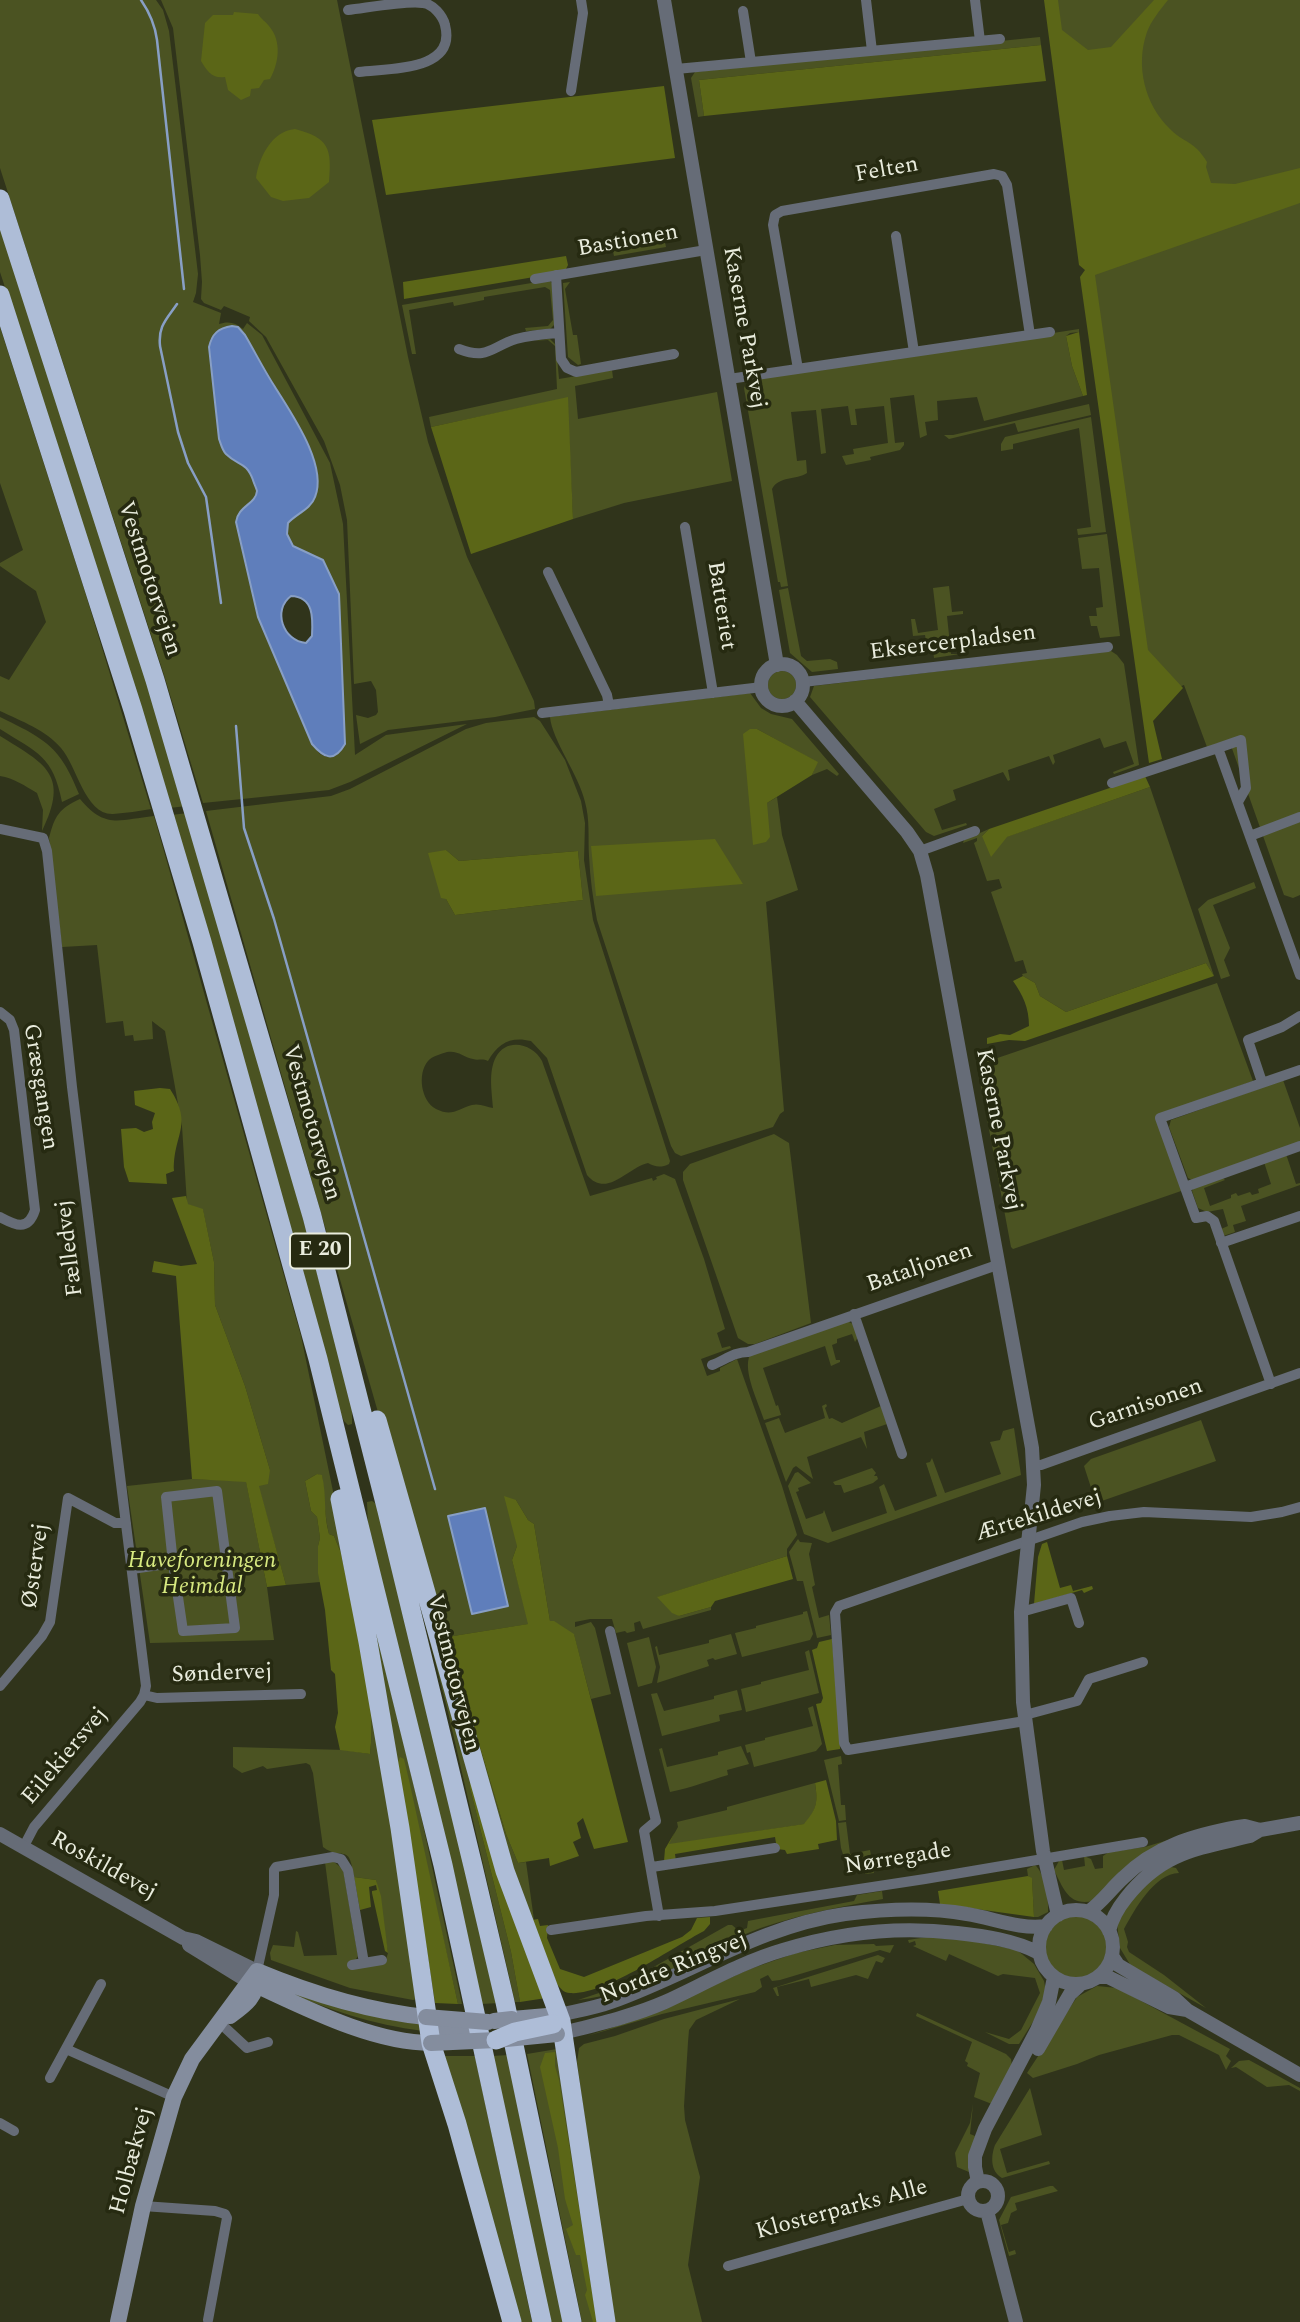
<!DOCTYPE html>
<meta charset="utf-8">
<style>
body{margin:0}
canvas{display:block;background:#30341b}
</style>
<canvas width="1300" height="2322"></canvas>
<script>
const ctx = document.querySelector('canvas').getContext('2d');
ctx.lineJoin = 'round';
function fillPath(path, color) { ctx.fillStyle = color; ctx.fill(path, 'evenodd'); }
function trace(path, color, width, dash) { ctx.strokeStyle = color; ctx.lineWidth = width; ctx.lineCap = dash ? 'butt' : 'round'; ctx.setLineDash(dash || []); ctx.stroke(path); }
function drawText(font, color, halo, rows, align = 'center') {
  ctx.font = font + ' Spectral,serif'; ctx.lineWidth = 7; ctx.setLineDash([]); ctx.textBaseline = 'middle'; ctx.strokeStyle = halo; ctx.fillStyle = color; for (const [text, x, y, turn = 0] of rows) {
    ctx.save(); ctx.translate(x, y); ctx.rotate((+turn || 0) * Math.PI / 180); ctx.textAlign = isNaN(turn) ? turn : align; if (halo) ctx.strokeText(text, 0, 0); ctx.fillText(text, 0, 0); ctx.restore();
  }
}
fillPath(new Path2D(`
 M0,0H156L163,10L169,31L198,274L196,293L193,302L221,313L219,324C228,321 235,322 243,329L247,323L262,335L330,463L343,524L355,755L386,735L467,724L350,782L329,790L203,803L164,675L0,168ZM245,335L287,406L307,508C287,519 283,525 292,546L316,556L327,757L320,754L312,744L258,617L236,523C238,506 256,504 257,491C257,490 254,482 253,481C245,458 226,460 219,439L209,347L211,338Z
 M161,0H337L408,357L428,442L467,557L534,701L535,709L495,717L388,730L360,744L356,715L368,718L376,715L378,712L376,690L371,681L354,684L347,520L340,485L324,441L266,337L249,321L250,317L224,306L221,310L204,303L201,299L202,282L200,255L173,28Z
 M1053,0H1300V895L1293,898L1284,895L1229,740L1207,747L1184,685L1149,698Z
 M1040,37L1041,45L699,80L704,116L698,117L691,78L695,72Z
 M0,219L187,806L169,808L49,421L0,272Z
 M664,237L666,247L614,256L612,247Z
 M549,280L552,283L555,324L550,329L526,331L525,328L548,326L553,320L550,290L545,287L484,297V300L454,306L453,302L409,310L416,354H412L402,305Z
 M570,282L565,289L573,335H577L581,364L578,365L568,357L563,283Z
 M0,327L85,592L151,809C139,811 126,813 113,814C85,815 77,766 61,748C46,730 21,721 0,711V676L9,680L46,622L36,591L0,566V563L23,550L0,483Z
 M1079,329V332L1070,333L1066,336L1072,366L1083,396L984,421L977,397L937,401L938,420L925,422L927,435L920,438L914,395L890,398L895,443L904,442V445L900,450L870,457L871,460L846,465L842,456L854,454L853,449L888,443L884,406L855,409L857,425H851L848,406L821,409L826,453L821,454L816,410L791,412L797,461L806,460L807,473C796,480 779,476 772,489L788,586L781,587L780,582H778L744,388L748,380Z
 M550,339L556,345L559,379L612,370L613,378L575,386L578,419L717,392L732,481L624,503L573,519L567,398L431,427L429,417L557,389L555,346L548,340L529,341Z
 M1089,404L1091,415L1018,432L1015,423L949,439L944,435H953Z
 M1091,417L1106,532L1078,535L1077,529L1091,527L1079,428L1013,444V449L1001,451V444L1005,437Z
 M1107,534L1120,636L1100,638L1097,626H1091L1089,616H1097L1096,608L1103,607L1099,568L1082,569L1078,538Z
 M949,586L952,612L963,611V614L947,616L951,654H960L934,658L932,641H926L925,635L913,636L911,619H915L918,633L938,630L933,588Z
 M788,588L801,656L807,661L830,659L837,662L838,669L812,672L790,653L779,590Z
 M1111,651L1117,655L1124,664L1139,765L1114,774L1113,772L1134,764L1126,741L1104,748L1100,738L1053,755L1055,762L1053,765L1049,756L1008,770L1010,780L1008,781L1003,772L953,790L956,800L934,809L942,830L966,823L967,825L934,836L926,832L810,697L814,686Z
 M768 685a14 14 0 1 1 28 0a14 14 0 1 1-28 0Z
 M750,693L761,708L771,714L792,719L839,774L837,776L827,769L812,775L817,762L757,729L767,803L777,797L782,835L798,890L766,902L784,1111L780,1114L773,1127L681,1156L675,1153L671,1146L597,920C593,899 590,878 589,856C588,837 590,820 585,802C579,775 552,740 550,717Z
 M0,717C45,739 60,746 79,794L62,802C53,756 38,753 0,729Z
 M534,717L540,721L565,760L581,801L585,823L584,860L593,920L670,1161L669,1164C661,1168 655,1167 648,1163C628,1167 607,1199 587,1175L547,1058L531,1041C511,1036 498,1043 488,1061C482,1058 478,1061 473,1059C463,1057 458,1050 447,1052C441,1054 432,1056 428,1061C417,1074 421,1101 436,1109C452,1117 458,1109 472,1105C479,1103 487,1107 493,1108C492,1092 488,1072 496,1057C507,1037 533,1044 542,1061L590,1196L652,1178L653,1181L657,1179L656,1177L664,1174L675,1179L704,1259L725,1329L717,1333L722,1348L730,1346L731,1348L701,1359L707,1376L720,1371V1368L737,1359L782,1486L797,1535L787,1549V1556L658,1597L679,1616L711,1607V1610L643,1629L640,1621L634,1623L635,1631L627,1633L625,1631L616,1633L612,1619H590L575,1622V1627L591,1622L595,1628L611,1694L591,1699L574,1635L550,1621L534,1524L528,1520L516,1500L517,1546L512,1560L529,1624L447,1637L506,1834L518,1863L526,1862L534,1920H532L502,1836L414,1538L206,811L331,796L350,789L466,729L486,723ZM446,850L459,861L578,851L583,900L455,915L446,899Z
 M0,736C45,764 70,774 42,831L43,810L37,793C25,786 14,778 0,776Z
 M1150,787L1214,976L1206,963L1066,1012L1040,996L1035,983L1023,976L1022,974L1027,973L1023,960L1015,962L991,892L1002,888L999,879L987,881L974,843L977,841V838L963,843L964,840L989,829L982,836L1006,837Z
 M80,799C105,829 118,820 154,816L301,1336L362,1632L417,1999L413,2000L350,1988L271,1960L270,1953L273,1945L294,1947L296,1931L298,1932L304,1956L337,1955L325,1862H334L343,1869L358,1956L356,1959L385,1963L388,1953L376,1880L354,1877C349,1841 343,1862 323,1847L313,1773L310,1765L306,1763L267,1769L263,1766L242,1773L233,1767V1747L345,1750L370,1754C378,1697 351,1611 341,1553L334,1536L329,1534C324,1514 325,1496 322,1476L317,1474L305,1481L311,1511L317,1517L320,1538L318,1546L320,1582L286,1585L258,1485L270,1470L245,1386L215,1305L214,1262L203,1210L187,1204L182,1126L165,1031L152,1021L153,1039L134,1041L133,1035L125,1036L123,1021L106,1023L97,945L62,947L49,838C55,815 59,809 80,799Z
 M188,813L281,1134L352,1408V1424L348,1425L344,1421L338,1407L171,815Z
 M1254,882L1256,888L1213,905L1230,948L1224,960L1230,976L1221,979L1198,909L1208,900Z
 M1217,983L1253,1081L1157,1115L1184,1190L1013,1249L1011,1247L977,1065Z
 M1283,1080L1300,1128V1142L1192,1180L1188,1178L1169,1127L1171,1120Z
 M774,1134L789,1143L811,1323L755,1344H748L738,1338L683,1180V1172L690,1164Z
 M1286,1154L1296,1184L1300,1183V1185L1241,1206L1246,1221L1233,1225L1235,1232L1223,1236L1221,1229L1228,1226L1223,1209L1207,1212L1198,1208L1192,1191L1194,1187L1222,1177L1225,1180L1204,1188L1210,1206L1231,1198V1195L1236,1193L1238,1196L1250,1192L1252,1195L1259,1193L1258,1189L1271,1184L1264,1162Z
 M847,1321L853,1324L858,1337L855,1342L852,1334L837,1339V1343L832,1345L836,1360H840V1362L831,1366L825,1346L763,1368L776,1406L778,1405L781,1415L764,1420C759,1404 742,1370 750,1355Z
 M826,1404L827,1406L825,1408L829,1419L832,1418L842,1423L881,1406L887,1424L864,1432L867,1449L861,1437L807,1457L813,1479L796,1466L793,1468L786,1482L765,1423L779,1418L785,1433L825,1418L822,1406Z
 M1201,1420L1216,1461L1096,1503L1084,1466L1091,1459Z
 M1014,1428L1021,1475L828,1543L804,1534L788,1486L795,1473L798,1472L811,1483L798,1488L799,1491L796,1492L806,1519L823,1513L824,1510L832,1532L887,1513L879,1487L884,1484L895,1511L937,1496L926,1463L930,1462L932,1458L945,1493L1001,1474L990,1442L1000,1440L1003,1431Z
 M872,1468L876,1473L874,1476H877L878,1479L873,1483L844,1493L841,1485H835L833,1482Z
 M192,1479L246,1481L267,1587L274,1640L150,1643L127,1486Z
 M372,1501L375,1503L384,1523L499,2003L481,2004L368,1526L367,1502Z
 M798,1539L800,1542L812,1543L809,1554L815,1585L812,1587L819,1618L829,1615L831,1635L817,1638L803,1581H797L789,1552Z
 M416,1587L544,1990L470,1788L511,1952L520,2002H515L448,1712Z
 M368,1598L420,1811L462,2004H458L423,1849L427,1951Z
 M807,1611L813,1634L810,1640L742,1657L735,1633L756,1628V1626L803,1614V1612Z
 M731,1634L737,1654L715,1660L713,1658L707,1660L709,1666L657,1683L660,1667L655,1647L657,1646L659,1655L709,1643V1640Z
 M649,1637L656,1667L652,1683L638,1687L627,1643Z
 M809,1650L819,1693L746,1712L741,1689L761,1684V1682L809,1670L805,1652Z
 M737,1690L742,1710L719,1715L720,1721L662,1736L651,1694L657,1693L664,1711L714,1699V1696Z
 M813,1706L822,1744L816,1751L754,1767L750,1752L747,1753L745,1745L765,1740V1738L813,1726L808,1708Z
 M741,1746L749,1764L727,1770L728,1775C707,1781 691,1788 670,1792L659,1749L662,1748L667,1767L718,1755V1752Z
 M841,1756L842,1764L838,1765L841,1805H845L846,1820L839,1821L824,1760Z
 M815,1783C818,1803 817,1808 805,1824L668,1845L678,1827L677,1822L727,1810V1807Z
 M846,1822L850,1854L870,1850L874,1873L865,1874L864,1868L850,1870L849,1864L847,1867L841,1848L838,1823Z
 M1178,1837L1093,1901C1069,1906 1064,1890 1054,1870L1059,1861L1062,1860L1064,1870L1085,1866L1084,1856L1091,1859L1095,1869L1103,1868V1856L1109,1852L1145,1847Z
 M1035,1865C1045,1874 1049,1899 1048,1912L1038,1917H1034L1032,1879L1028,1876L1027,1869Z
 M1171,1867L1176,1868L1179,1873C1154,1874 1135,1909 1124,1929L1128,1942L1127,1947L1129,1952L1164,1975L1206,2008L1131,1966L1120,1948L1117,1923L1125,1908L1152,1878Z
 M882,1891L883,1899C835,1908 788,1916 743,1935C689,1958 636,1994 578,2000L620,1986L728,1925H732L739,1931L747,1928L748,1921L854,1901L857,1895Z
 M1043 1948a32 32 0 1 1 64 0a32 32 0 1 1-64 0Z
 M927,1937L973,1941L1017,1950L1034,1964L1044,1981L1046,1992L1036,2017L1019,2044H1009L985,2032L1009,2039L1021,2030L1040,1993L1035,1978L1003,1974L998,1976L949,1954L946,1961L913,1946L916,1945L915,1941L909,1943L908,1940Z
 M874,1944L876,1946L894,1945L890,1953L880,1950L780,1980L772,1981L768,1975L760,1979L762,1987L755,1992L662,2014L587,2036L638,2019L750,1969L796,1953L835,1945Z
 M878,1955L885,1958L882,1963L876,1961L868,1979L856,1975L811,1987L809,1979L777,1987L779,1996H777L773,1988Z
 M1097,1986L1117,1988L1230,2049L1226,2056L1231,2061L1226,2070L1219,2055L1179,2035H1172L1099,2055L1077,2064L1033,2078L1027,2073L1077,1997Z
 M281,1990L422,2023L423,2031C373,2025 328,2009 281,1990Z
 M740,1999L696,2020L689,2030L688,2042L684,2106L685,2120L700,2177L688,2265L702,2322H613L577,2062L579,2048L584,2044L615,2036L664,2019Z
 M917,2013L1006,2054L1011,2059L1012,2066L992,2104L974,2097L980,2073L967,2066L968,2063L965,2061L972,2042L916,2016Z
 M563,2048L601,2322H582L527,2054Z
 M510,2055L566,2322H549L491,2056Z
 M440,2056H475L532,2322H518Z
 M1249,2060L1300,2088V2091L1289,2085L1267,2087L1236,2067L1231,2068L1239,2061Z
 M1030,2088L1042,2135L1000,2149L1007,2173L1049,2161L1050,2164L1002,2178C990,2171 991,2156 995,2145Z
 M973,2104L970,2134L975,2136L969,2172L957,2167L955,2153L970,2123Z
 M1050,2186H1053L1058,2191L1015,2203L1017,2210L1011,2213L1008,2223L1001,2225L1009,2252L1015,2250L1016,2254L1009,2256L999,2220L1011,2197Z`), '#4b5322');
fillPath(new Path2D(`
 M1044,0H1058L1062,30L1088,50L1111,47L1154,0H1168C1160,10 1151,21 1147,32C1135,66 1145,105 1170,129C1178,138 1189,141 1197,149C1200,152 1204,157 1207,162L1206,167L1211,183L1235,184L1300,168V203L1095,275L1148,650L1183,688L1153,721L1162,759L1149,763L1080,277L1085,270L1079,265Z
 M234,12L258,14C262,20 265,21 269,26C282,41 279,63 270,79L264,80L259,88L251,89L250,96L241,100L228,90L225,77C212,79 207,71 201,61L205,23L213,15H233Z
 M1041,45L1046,81L704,116L699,80Z
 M664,86L675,158L386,195L372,120Z
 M295,129C329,138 332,148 329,182L309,198L283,201L271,197L256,178C259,157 272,131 295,129Z
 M566,256L568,265L566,269L534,277L404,299L403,282Z
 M1079,332L1087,395L1083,396L1072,366L1066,336Z
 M568,397L573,519L471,554L431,427Z
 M750,729H757L818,762L812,775L767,803L770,837L766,842L753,845L743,734Z
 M1145,776L1150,787L1007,837L991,857L982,836L989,829Z
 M715,839L743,884L596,896L591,846Z
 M446,850L459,861L578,851L583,900L455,915L446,899L441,898L428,853Z
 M1206,963L1214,976L1025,1041L1009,1040L987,1044V1038L1000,1034L1010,1035L1029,1026C1029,1008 1023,995 1013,981L1023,976L1035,983L1040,996L1066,1012Z
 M160,1088L170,1089C194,1126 173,1134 174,1171L166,1174L167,1184L129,1182L124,1167L121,1129L136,1128L144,1132L153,1129L152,1122L155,1113L135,1105L134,1091Z
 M186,1196L188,1204L203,1209L214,1262L215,1305L245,1386L270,1470L268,1484L259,1486L286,1585L267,1587L246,1482L192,1479L176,1276L152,1272L154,1261L181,1266L197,1264L172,1198Z
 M317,1474L322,1475C327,1497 323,1512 329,1534L334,1536L341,1553C352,1612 378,1696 370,1754L340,1750L335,1727L338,1713L335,1674L331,1670L325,1610L318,1573V1546L320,1538L317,1517L311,1511L305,1481Z
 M504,1496L516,1500L528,1520L534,1524L550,1621H554L574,1634L628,1842L594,1849L583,1818L577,1823L581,1838L573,1842L579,1856L550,1866L549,1858L518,1863L506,1834L447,1637L528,1624L512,1560L517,1546Z
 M1047,1542L1060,1588L1071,1585L1073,1591L1092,1586L1093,1589L1084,1593L1082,1590L1034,1604L1038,1557L1042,1544Z
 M787,1556L793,1579L715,1601L711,1607L679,1616L672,1613L657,1597Z
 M832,1639L840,1739V1749L827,1751L816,1704L821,1703L823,1698L812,1650L817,1648L819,1642Z
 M400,1757L404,1759L409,1780L458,2004L435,2003L398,1762Z
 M470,1777L546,1998L520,2002L511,1952L470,1788Z
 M826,1780L836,1821L837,1840L818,1844L819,1849L787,1854L785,1850L777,1849L775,1837L675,1854L676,1862L664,1861L665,1849L675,1832L669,1844L804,1824C817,1808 818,1803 815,1783Z
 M1028,1876L1032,1878L1034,1917L940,1904L938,1891Z
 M354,1877L376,1880L381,1896L388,1953L385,1951L372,1893V1891L377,1890L376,1885L369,1887L371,1907L360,1910Z
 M710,1917V1924L704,1931C673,1947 604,1996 570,1993C564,1993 561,1989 557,1984L532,1920L538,1919L540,1926L548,1925L547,1938L560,1969L584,1977L682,1937L691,1930L697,1918Z
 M555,2052V2066L559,2080L597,2322H593L585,2295L587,2290L580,2255H576L566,2229L573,2225L565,2199L558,2148L540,2067L545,2053Z`), '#5b6617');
const water = new Path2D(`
 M232,326L238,327L245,335C255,352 264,370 275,387C291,413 328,465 315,497C311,509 296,514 288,523L287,534L293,546L323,560L339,594L345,744C334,763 324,758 312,744L258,617L236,522C238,506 256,504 257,491C257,490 253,481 253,480C246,461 238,466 226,454C222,450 221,444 219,439L209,347C212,334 218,328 232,326ZM291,596C314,597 313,618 312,636L306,643C283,641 272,610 291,596Z
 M485,1508L508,1606L472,1614L448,1516Z`);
fillPath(water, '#5f7ebb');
trace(water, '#889fc5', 2);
trace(new Path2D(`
 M141,0C150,13 155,25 157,40L184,289
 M177,304C166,320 158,326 160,346L178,432L188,463L206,497L221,603
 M236,726L244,828L274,919L435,1489`), '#889fc5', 2.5);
trace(new Path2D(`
 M866,0L872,51
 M975,0L980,41
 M348,10C366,8 408,0 423,3C433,4 443,16 445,25C457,72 388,68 359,72
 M743,11L751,62
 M676,69L1000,39
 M571,91L583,13L581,0
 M896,236L914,352
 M556,275L561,359L567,368L576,372L674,354
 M535,279L706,250
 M459,349C488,360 491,347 516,339C530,335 544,334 559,333
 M798,369L773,225L775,215L782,211L994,174L1002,176L1007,185L1030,335
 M729,379L1050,332
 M685,527L713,693
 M548,572L607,695L609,705
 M803,682L1108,647
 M542,713L762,687
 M1112,783L1218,748
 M1238,802L1246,788L1241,740L1218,748L1300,975
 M0,829L43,838L47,851L72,1087L146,1686L144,1695L140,1702L34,1827L23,1848
 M1250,836L1300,817
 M920,851L975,831
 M0,1012L10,1020L14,1030L35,1210C28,1232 15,1225 0,1217
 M1262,1082L1248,1040L1282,1027L1300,1016
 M1185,1187L1300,1146
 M1221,1243L1300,1216
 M854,1314L902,1454
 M712,1365C725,1360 734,1352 748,1352L1000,1264
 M1271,1384L1214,1221L1207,1216L1196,1218L1160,1118L1300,1070
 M1034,1465H1041L1300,1373
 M132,1569L173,1563L183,1631L235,1628L217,1491L166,1497L173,1563
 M1021,1612L1071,1598L1079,1623
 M610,1631L656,1821L644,1831L659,1916
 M0,1686L42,1636L50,1622L68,1498L115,1523H126
 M144,1695L157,1698L301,1694
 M1025,1715L1077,1701L1089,1679L1143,1662
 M1025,1721L848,1750L844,1743L835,1613L839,1606L1082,1522L1110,1516L1144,1512L1251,1517L1282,1512L1300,1507
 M652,1867L775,1848
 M551,1930L646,1916L715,1911L925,1879L1143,1842
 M352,1965L382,1960
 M257,1971L274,1895V1870L276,1867L333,1857L341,1859L348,1870L364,1963
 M220,2023L247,2048L268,2042
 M66,2049L174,2097
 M50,2078L101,1984
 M0,2123L14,2131
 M143,2206L215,2211L225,2214L227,2218L208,2320
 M728,2266L968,2199`), '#666c77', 10);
trace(new Path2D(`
 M664,0L777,665
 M761 685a21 21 0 1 1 42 0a21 21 0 1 1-42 0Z
 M795,701L907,832L920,851L927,875L1032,1448L1034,1485L1021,1612L1023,1702L1043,1851L1058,1915
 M0,1834L183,1938L196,1941L257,1971
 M1039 1947a37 37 0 1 1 74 0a37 37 0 1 1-74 0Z
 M1088,1912C1102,1902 1110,1890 1123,1878C1155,1846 1195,1835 1238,1827L1245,1826L1260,1830L1300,1823
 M1109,1931C1112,1918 1118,1908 1126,1898C1162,1852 1197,1849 1250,1836L1260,1830
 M189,1945L249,1982
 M1112,1956L1118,1965L1174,1998L1187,2010L1300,2075
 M1098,1977H1108L1169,2007L1187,2010
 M559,2015C576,2011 595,2008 611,2002C690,1974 760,1926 845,1914C885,1909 928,1907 967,1914C993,1918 1020,1930 1046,1926
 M563,2033C598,2024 633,2016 665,2002C704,1984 742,1962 783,1950C838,1933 899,1926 957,1933C985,1936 1014,1940 1039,1953
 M1038,2049L1070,1994L1081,1984
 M968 2196a15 15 0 1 1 30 0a15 15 0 1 1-30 0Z
 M978,2182L975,2167V2156L985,2129L1037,2030L1049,2002L1054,1977
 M987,2211L1016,2322`), '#666c77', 14);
trace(new Path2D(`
 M257,1971C312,1994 367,2011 426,2017
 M249,1982C302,2006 371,2043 431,2043
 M230,2016C245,2005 257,1997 257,1977
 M512,2019L559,2015
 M431,2037L434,2031C447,2027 462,2031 476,2026
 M118,2322L143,2206L174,2097L192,2059L257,1971`), '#848d9e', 16);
trace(new Path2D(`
 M0,199L155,680L312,1216L387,1511L473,1866L505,2002L572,2322
 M0,295L133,710L202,942L318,1359L443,1865L542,2322
 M377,1420L505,1871L561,2021L606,2322
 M340,1499L368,1642L400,1828L431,2043L457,2124L512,2322`), '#aebdd7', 19);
trace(new Path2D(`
 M426,2017L488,2022
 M494,2021L512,2019
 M431,2043L496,2040L557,2034`), '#848d9e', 16);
trace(new Path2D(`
 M496,2040L515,2032L553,2024`), '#aebdd7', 19);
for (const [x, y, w] of [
 [320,1251,60]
]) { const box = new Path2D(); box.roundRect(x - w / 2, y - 17.5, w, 35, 5); ctx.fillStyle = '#262a11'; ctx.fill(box); trace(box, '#e9ecdd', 2); }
drawText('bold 21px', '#e9ecdd', null, [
 ["E 20",320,1251]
]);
drawText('23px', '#e9ecdd', '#262a11', [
 ["Felten",887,171,-10],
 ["Bastionen",628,242,-10],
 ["Kaserne Parkvej",743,328,80],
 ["Vestmotorvejen",148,579,72],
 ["Batteriet",720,606,81],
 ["Eksercerpladsen",953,644,-7],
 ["Græsgangen",39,1087,81],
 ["Vestmotorvejen",310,1123,74],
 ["Kaserne Parkvej",997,1130,79],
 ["Fælledvej",71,1248,-97],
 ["Bataljonen",920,1269,-19],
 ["Garnisonen",1146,1406,-19],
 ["Ærtekildevej",1039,1517,-17],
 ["Østervej",37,1566,-82],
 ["Vestmotorvejen",452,1673,76],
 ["Søndervej",222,1675,-2],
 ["Eilekiersvej",66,1757,-50],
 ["Nørregade",898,1860,-9],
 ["Roskildevej",103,1867,29],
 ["Nordre Ringvej",674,1969,-22],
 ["Holbækvej",133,2161,-75],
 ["Klosterparks Alle",842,2211,-15]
]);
drawText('italic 23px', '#d7e980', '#262a11', [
 ["Haveforeningen",202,1562],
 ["Heimdal",202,1588]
]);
</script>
